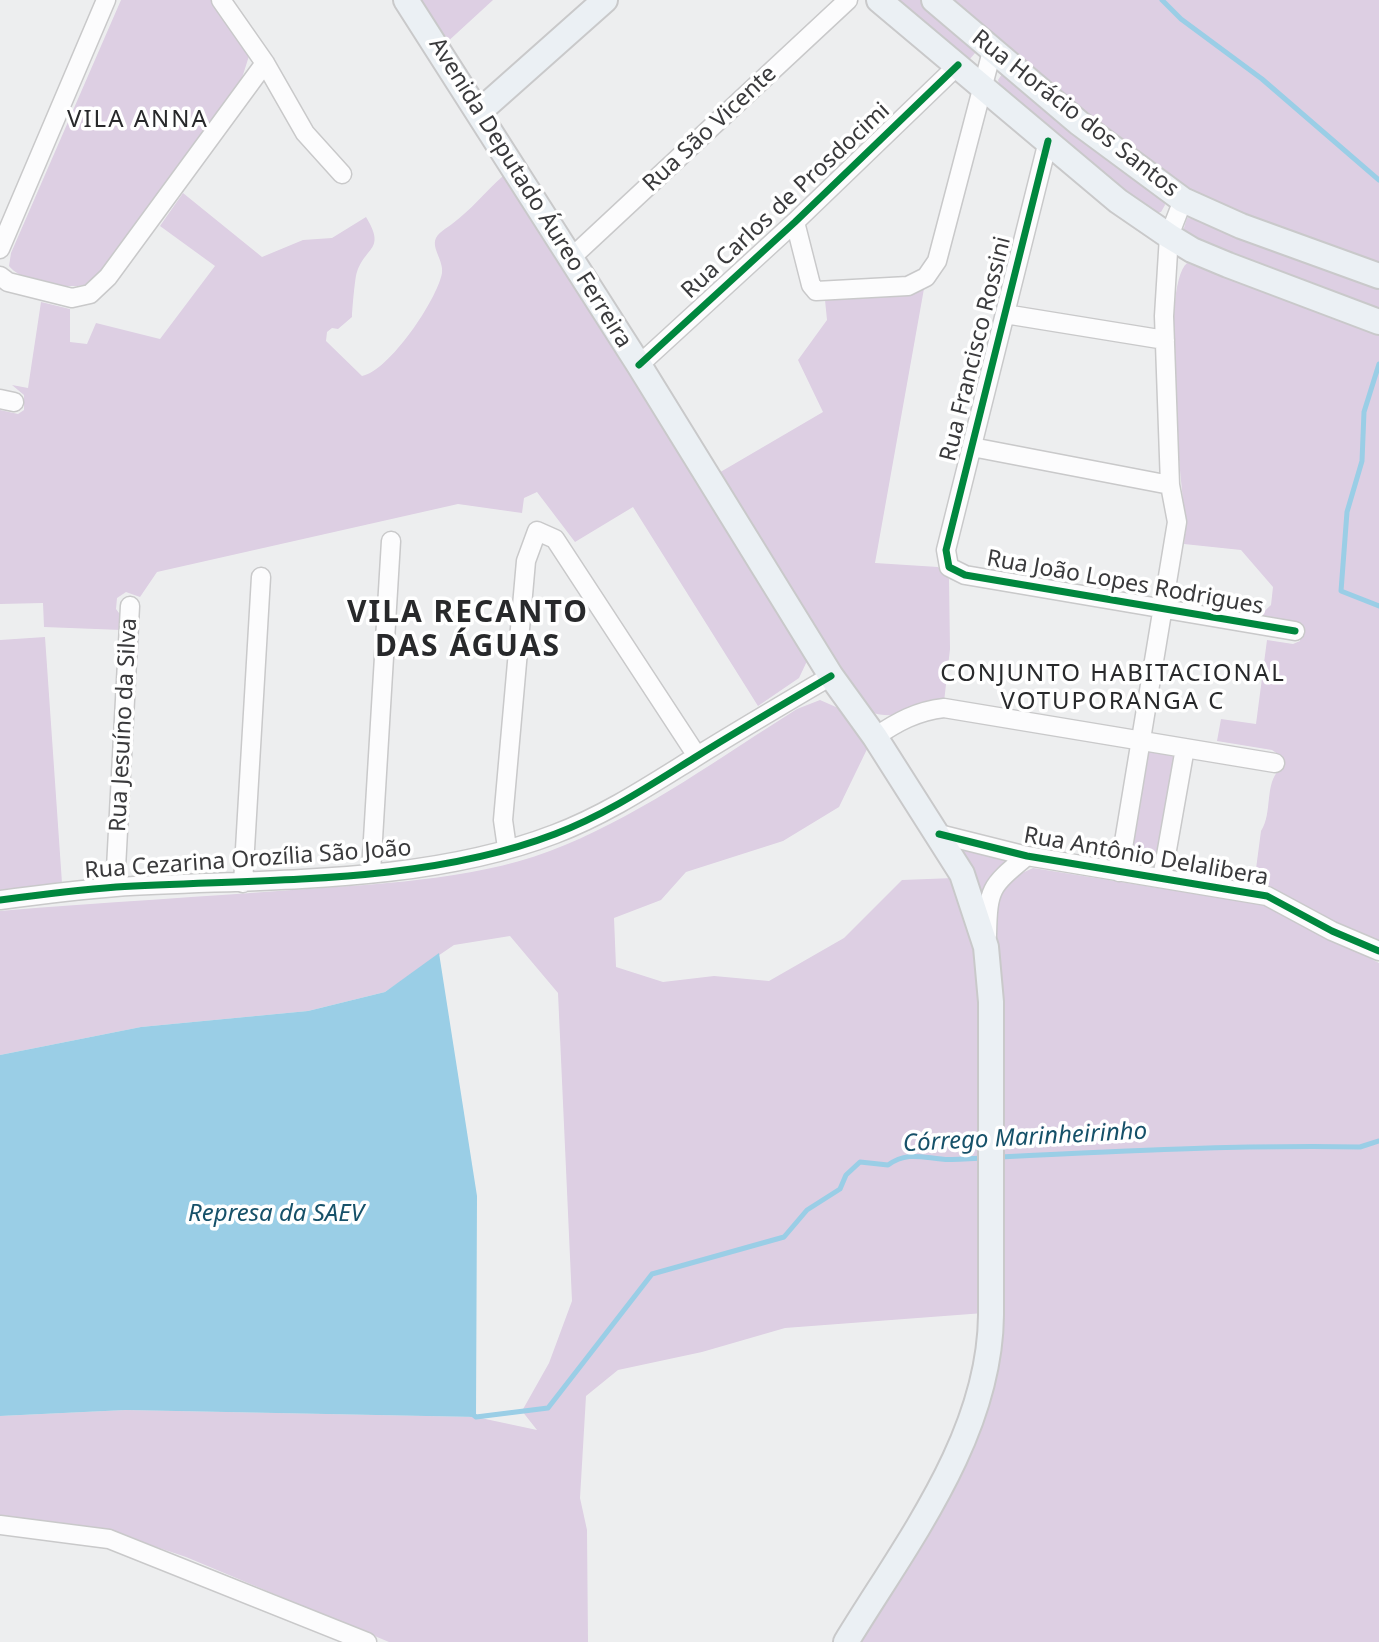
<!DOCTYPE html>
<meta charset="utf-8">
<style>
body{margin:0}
canvas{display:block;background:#edeeef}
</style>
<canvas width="1379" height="1642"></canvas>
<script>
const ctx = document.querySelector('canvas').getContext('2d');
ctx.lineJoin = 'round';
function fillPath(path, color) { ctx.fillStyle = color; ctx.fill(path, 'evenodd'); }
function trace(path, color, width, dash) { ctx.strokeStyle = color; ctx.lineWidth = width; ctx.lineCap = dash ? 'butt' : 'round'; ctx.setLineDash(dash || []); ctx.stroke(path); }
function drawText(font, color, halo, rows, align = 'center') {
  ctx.font = font + ' "Noto Sans",sans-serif'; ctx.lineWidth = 7; ctx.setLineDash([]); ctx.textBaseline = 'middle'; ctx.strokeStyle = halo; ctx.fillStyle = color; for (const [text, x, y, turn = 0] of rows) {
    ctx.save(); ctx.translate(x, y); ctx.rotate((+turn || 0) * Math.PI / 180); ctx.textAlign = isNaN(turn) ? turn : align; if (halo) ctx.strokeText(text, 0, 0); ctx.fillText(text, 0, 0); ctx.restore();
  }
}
fillPath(new Path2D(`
 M121,0H213L249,56L242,78L92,283C73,291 22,283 9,266L11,253Z
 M415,0H493L444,45Z
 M896,0H922L974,45L976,52L969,60H964Z
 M945,0H1379V268L1187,194Z
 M1002,74L1010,77L1164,198L1165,205L1161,212L1156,213L1125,192L1001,91L998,80Z
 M503,176L507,177L808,659L799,678L758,706L633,507L575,542L537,492L524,498L522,513L458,504L157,572L140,597L126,592L117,598L116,609L122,617V630L44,627L43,603L0,604V410L18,414L24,410V395L12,385L28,388L41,302L70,309V342L87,344L96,323L160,339L215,266L160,226L183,193L262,257L303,240L332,238L366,217C386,250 366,246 357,272C355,276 352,311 352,317L338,329L332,328L327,332L326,341L362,376C389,371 437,300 442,273C444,261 431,248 436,238C439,232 447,228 452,224C471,210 485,192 503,176Z
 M1187,218L1200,219L1379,287V313L1194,240L1183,231Z
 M1187,263L1379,336V943L1336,926L1270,887L1254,884L1261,831C1273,813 1264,783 1280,769L1281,756L1272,750L1217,741L1221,719L1256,724L1267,640L1293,644L1300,641L1301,628L1258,617L1271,605L1273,587L1241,550L1184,544L1186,525C1181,482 1159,288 1187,263Z
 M925,283L875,563L938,567L949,579L950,649L944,702C919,709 896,721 870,712L717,474L823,412L798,360L827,320L825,300L909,292Z
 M45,637L62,883L0,890V640Z
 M820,700L845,711L870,743L839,807L783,841L686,872L661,900L614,918L616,967L663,982L714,976L769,981L844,938L902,880L954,878L979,947L984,1313L785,1328L702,1352L618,1370L586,1396L580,1498L587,1530L588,1642H389L186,1557L112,1532L0,1517V1416L126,1410L476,1417L537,1430L522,1411L549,1363L572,1301L558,993L510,936L454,945L385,992L308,1011L141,1027L0,1055V911C102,902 204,897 306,889C391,883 485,879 565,845C647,811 722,756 797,709Z
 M1152,747L1173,751L1175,756L1158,860L1151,866L1131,864L1127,859L1147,753Z
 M956,843L999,855L1006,862L991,876L981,894Z
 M1033,868L1265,905L1379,963V1642H856L997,1343L1004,1195L995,915C1002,887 1006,880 1033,868Z`), '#ddcfe3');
fillPath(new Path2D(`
 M439,953L477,1196L476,1417L126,1410L0,1416V1055L141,1027L308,1011L385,992Z`), '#9acee6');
trace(new Path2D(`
 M1162,0L1181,19L1262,79L1379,180
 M1379,364L1364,412L1362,461L1347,512L1341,591L1379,606
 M998,1157C1119,1151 1239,1145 1360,1147L1379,1141
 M471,1413L476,1417L548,1408L652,1274L784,1237L807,1210L840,1189L846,1175L860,1162L888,1165C906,1152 920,1157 941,1159C955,1161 971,1158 985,1158`), '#9acee6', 5);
const street = new Path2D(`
 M221,0L265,63L305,133L342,174
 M1048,141L946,550L949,567L965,575L1295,631
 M795,222L811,285L816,291L908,286L926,277L937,261L992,51
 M0,249L106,0
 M571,258L848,0
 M0,276L8,282L72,298L90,294L108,277L265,63
 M1005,314L1165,340
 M639,365L795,222L958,65
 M0,399L14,402
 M972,447L1170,485
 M875,737C897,722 917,711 944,708L1275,763
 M939,834L1027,856L1267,896L1332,931L1379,951
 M507,848L503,820L526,561L537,531L555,539L697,756
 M371,872L391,541
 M1119,872L1177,522L1170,485L1164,316L1169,236L1183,200
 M1162,878L1185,748
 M243,883L261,577
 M115,887L130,606
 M0,900C38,895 77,890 116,887C258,878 420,886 555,834C605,815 649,786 694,758C739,730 785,703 831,676
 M987,935C988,887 991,886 1027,856
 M0,1525L109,1539L367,1642`);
const secondary = new Path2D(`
 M406,0L639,365L831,676L875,737L962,874L986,947L991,1002V1315C990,1436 907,1542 846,1642
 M879,0L1118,201L1169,236L1192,250L1228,265L1379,322
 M934,0L1079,123L1183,200L1241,226L1379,276
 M479,112L605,0`);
trace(street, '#c9c9ca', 21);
trace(secondary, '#c9c9ca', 28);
trace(street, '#fcfcfd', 18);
trace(secondary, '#ebf0f4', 24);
trace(new Path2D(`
 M1048,141L946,550L949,567L965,575L1295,631
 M639,365L795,222L958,65
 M939,834L1027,856L1267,896L1332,931L1379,951
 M0,900C38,895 77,890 116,887C258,878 420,886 555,834C605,815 649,786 694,758C739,730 785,703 831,676`), '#00873e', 7);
drawText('23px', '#3a3a3c', '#fff', [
 ["Rua Horácio dos Santos",1075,114,38],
 ["Rua São Vicente",710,129,-43],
 ["Avenida Deputado Áureo Ferreira",530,193,58],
 ["Rua Carlos de Prosdocimi",786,201,-43],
 ["Rua Francisco Rossini",976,349,-76],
 ["Rua João Lopes Rodrigues",1125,583,10],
 ["Rua Jesuíno da Silva",124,725,-87],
 ["Rua Antônio Delalibera",1146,857,10],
 ["Rua Cezarina Orozília São João",248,860,-4]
]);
ctx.letterSpacing = '2px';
drawText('24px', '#28292b', '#fff', [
 ["VILA ANNA",138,120],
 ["CONJUNTO HABITACIONAL",1113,674],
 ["VOTUPORANGA C",1113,702]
]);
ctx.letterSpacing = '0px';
drawText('italic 24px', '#165169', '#fff', [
 ["Córrego Marinheirinho",1025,1138,-3],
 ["Represa da SAEV",276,1214]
]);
ctx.letterSpacing = '2px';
drawText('bold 30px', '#28292b', '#fff', [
 ["VILA RECANTO",468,613],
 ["DAS ÁGUAS",468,647]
]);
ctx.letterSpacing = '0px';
</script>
